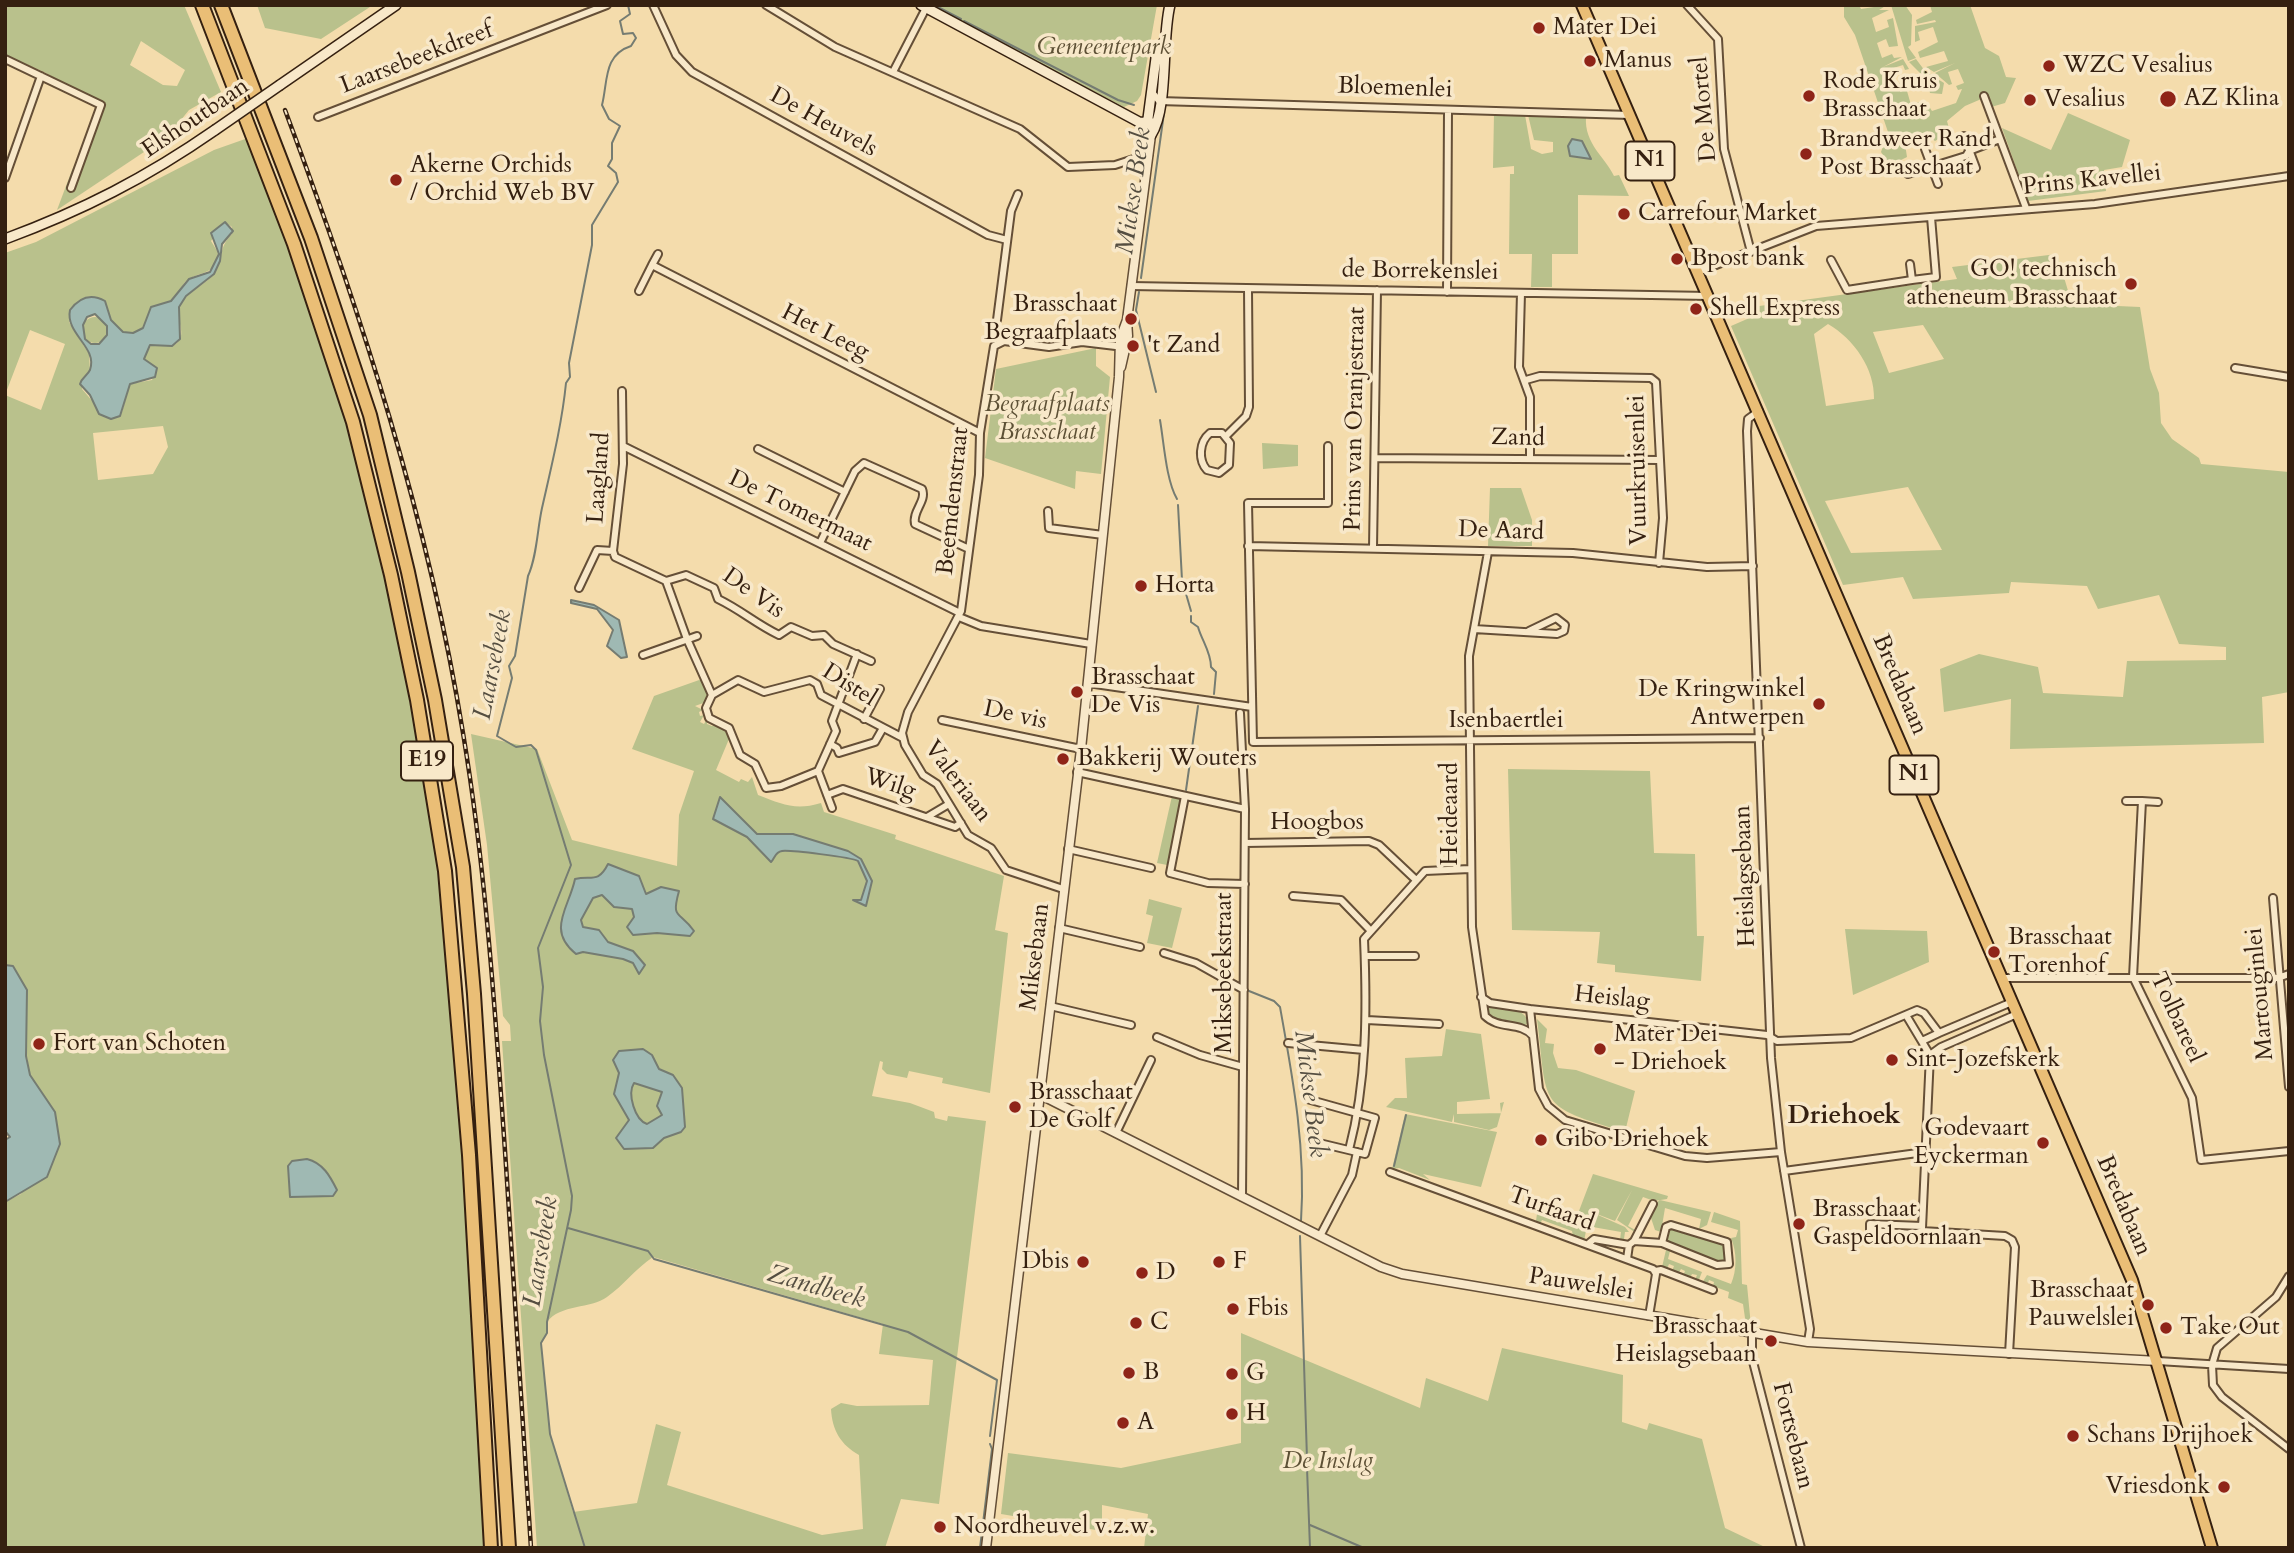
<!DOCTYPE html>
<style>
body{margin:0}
#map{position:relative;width:2294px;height:1553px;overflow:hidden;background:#f4dcac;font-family:Cardo,serif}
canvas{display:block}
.frame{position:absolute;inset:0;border:7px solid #352010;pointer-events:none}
</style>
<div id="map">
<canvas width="2294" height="1553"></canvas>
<div class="frame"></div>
</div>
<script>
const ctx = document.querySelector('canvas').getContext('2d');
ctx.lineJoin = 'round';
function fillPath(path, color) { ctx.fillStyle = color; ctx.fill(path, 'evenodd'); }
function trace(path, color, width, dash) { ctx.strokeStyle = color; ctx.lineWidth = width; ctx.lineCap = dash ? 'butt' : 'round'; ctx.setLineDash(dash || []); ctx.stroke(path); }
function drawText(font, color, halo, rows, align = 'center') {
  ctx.font = font + ' Cardo,serif'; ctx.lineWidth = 7; ctx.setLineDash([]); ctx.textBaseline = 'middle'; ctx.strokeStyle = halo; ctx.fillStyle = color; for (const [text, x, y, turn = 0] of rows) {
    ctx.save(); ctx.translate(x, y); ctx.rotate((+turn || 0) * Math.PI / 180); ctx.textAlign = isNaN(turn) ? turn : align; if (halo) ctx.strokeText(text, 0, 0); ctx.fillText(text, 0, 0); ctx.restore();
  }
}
fillPath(new Path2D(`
 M5,5H184L221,92L189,110L168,136L57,210L72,170L104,106L44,72L5,55ZM141,41L185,70L177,86L163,85L130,65Z
 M257,5H373L321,39L265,28Z
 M928,5H1157L1141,95L1137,101L1124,107Z
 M1844,5H1859L1861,9L1887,5L1879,10H1889L1872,18L1876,32L1889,27L1887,20L1893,18L1898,46L1889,47L1886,39L1877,43L1882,58L1892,54L1894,58L1902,57L1883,67L1903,59L1909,69L1905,70L1903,65L1887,70L1893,85L1908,80L1913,89L1907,91L1911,105L1925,100L1932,111L1956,103L1962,89L1958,90L1956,86L1964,83L1958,69L1948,72L1952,84L1949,85L1935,73L1955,63L1934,72L1926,67L1948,61L1944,51L1920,58L1918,52L1938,42L1933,27L1918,32L1920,40L1915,42V26L1936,22L1935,20L1917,24L1916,20L1932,12L1930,5H1970L1985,48L1999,56L2006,77L2016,78L2005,103L1991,107L1986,97L1965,106L1947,121L1950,132L1935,141L1926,134L1910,137V141L1905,144L1907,157L1897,162L1887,161L1881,152L1888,132L1855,35L1844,17Z
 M1891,5H1905L1912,15L1911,45L1908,47L1916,58L1908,61Z
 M1916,59L1925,71L1944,83L1942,94L1930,93L1926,79L1909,62Z
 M2068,113L2130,140L2122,167L2104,170L2106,191L2028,201L2002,128L2051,150Z
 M1494,114L1525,115L1531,149L1542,154L1553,152V142L1534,140L1528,115L1586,117C1584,144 1606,158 1614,176L1619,175L1629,196L1578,195V254H1552V287H1531L1532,254H1509L1510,174H1514V166L1493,168Z
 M248,138L289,246L348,423L386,576L412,701L440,871L463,1156L486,1548H5V1202L21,1194L55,1112L30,1076L13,966L5,965V253L36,242L214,150ZM225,222L232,227V234C217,249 225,257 215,272C206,286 187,290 180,305C174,317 187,332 178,342C172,350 160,343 152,344L145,356V361L157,368L152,380L130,384L122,412L94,403L82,389L83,378L90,370L89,354L69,322L108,309L111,320L123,332L133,333L144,328L148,314C157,309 170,304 177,296C181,291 182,285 186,281C200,270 214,277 219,254L211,241ZM30,330L65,344L41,410L5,395ZM163,426L168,447L153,474L98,480L93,433Z
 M2057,254L2072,304L2140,307L2150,369L2159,393L2161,423L2172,439L2199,458L2201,464L2289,472V692L2262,697L2264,743L2010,749L2011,699L1944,712L1940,669L1979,654L2038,667L2043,693L2123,697L2127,661L2226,660V647L2179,644L2159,595L2098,609L2087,586L2011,582L2009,593L1913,599L1903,577L1843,585L1731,326L1754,316L1752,307L1957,279L1952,267ZM1828,324C1854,339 1875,369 1874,399L1826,406L1814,334ZM1923,325L1944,359L1889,373L1873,332ZM1908,487L1942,550L1851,553L1825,501Z
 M82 330a13 13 0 1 1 26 0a13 13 0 1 1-26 0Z
 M1096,348V366L1110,377L1101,474L1076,471L1075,489L985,458L996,369Z
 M1262,443L1298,445V466L1263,469Z
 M1490,488H1521L1532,520V546H1488Z
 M702,679L710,697L706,702L695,706L703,710L699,712L700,716L704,715L700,722L704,724L707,719V724L712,726L716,724L729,730V739L716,770L739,782L741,779L748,782L752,777L758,795C782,804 795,811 821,803L824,812L896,835L895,839L1004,876L995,930L1008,933L990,1093L942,1083L943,1078L909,1071L907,1078L887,1074L882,1069L883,1062L880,1061L872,1096L910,1103L934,1112L935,1118L947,1121L948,1116L986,1121L939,1504L901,1499L885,1548H537L502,1041H511L510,1025L503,1016L487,845L471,734L537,749L572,840L677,866L679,815L694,771L632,749L654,696ZM653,1257L883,1324L879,1354L933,1360L929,1405L857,1406L841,1403L831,1409C832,1430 841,1445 859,1455L863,1529L822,1535L667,1485L681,1432L656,1424L637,1503L573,1512L550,1434L541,1343L547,1333V1322C560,1304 591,1309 607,1297C624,1285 635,1269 653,1257Z
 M1508,769L1650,771L1654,853L1695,854L1697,936H1704L1701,981L1615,972V965L1597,963L1600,932L1512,930Z
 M1172,796L1181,798L1167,865L1157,863Z
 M1149,899L1182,908L1172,948L1147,943L1153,916L1146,914Z
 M1845,929L1927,931L1929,962L1853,995Z
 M1490,1006C1505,1008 1523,1006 1529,1023L1525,1025L1498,1022L1487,1014L1486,1009Z
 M1537,1019L1547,1029L1545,1043L1554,1044L1553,1053L1558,1068L1576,1070L1635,1091L1625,1132C1536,1105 1548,1108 1537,1019Z
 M1446,1029L1481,1034L1490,1099L1457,1102V1114L1501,1113L1500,1103L1504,1102L1497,1127L1489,1130L1454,1122V1114L1452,1122L1386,1107L1395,1098H1407L1405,1058L1442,1056Z
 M1405,1114L1497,1132L1481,1187L1423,1174L1430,1180L1399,1168L1392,1169Z
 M1593,1174L1668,1196L1667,1199L1654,1201L1643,1197L1628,1226L1637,1231L1636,1233L1617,1220L1632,1190L1615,1221L1589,1211L1625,1227L1629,1232H1625L1624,1239L1627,1242L1620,1240L1621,1232L1587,1226L1584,1241L1573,1236L1572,1231L1542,1220L1540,1224L1536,1221L1537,1214L1541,1213L1574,1224Z
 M1660,1200L1711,1212L1707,1225L1699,1229L1701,1219L1665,1208L1661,1232L1655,1230L1651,1218L1656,1207L1653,1205Z
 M1714,1212L1740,1221L1742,1284L1747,1285L1751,1326L1746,1325L1743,1304L1728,1298L1729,1292L1713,1286L1714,1282L1709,1280L1707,1286L1702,1283L1707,1275L1731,1284C1737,1270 1737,1252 1731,1238L1736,1237L1738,1230L1711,1222Z
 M1670,1229L1723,1242L1727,1246L1728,1260L1718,1263L1671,1244L1667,1240Z
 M1666,1250L1670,1251L1668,1259L1702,1272L1698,1282L1695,1280L1697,1275L1692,1274L1690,1278L1683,1276L1685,1271L1681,1269L1678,1274L1672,1271L1674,1266L1669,1264L1667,1269L1662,1267Z
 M1241,1333L1420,1408L1426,1378L1488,1401L1502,1348L1623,1375L1622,1422L1647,1430L1649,1423L1702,1439L1725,1528L1767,1548H1144L1148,1514L1102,1505V1531L1001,1514L1008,1453L1121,1468L1241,1443Z`), '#b9c18c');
const water = new Path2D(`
 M1572,139L1582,141L1591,159L1570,156L1568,146Z
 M225,222L233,231L222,244L220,261L214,274L186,296L179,307L180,339L172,346L150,345L144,359L157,368L155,377L130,384L120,416L111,419L99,414L90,395L80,384C82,377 87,376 90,370C98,347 65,334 70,310C79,298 91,293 105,301L111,320L123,332L133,333L143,328L151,307L171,301L189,279L210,272L219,254L211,233ZM95,314L107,326V335L99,344H91L85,339L83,325L87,317Z
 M571,600L594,605L619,620L627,657L621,658L607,646L613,630L597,609L571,603Z
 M720,797L757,834H793L848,851L861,859L872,881L866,906L853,900H861L867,881L858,861C851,857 790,850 782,851C775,852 775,858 771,862L747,837L713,819Z
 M608,864L639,876L646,894L661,887L679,891C671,920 679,910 694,931L690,936L657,933L633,935L627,927L634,917L632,909L614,907L602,895L593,898L581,920L583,927L599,930L608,942L633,951L645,965L639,974L633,963L623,959L583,952L576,954C546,930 569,908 575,879C591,875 598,884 608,864Z
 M5,965L13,966L27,990L26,1056L30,1075L55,1112L60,1144L47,1177L5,1202V1140L10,1137L5,1131Z
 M643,1049L652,1055L659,1069L673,1075L682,1088L685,1127L681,1132L664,1138L653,1148L624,1149L616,1138L629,1120L614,1094L619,1073L613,1060L619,1051ZM634,1083L662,1092L657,1106L662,1115L647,1124C635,1120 627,1094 634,1083Z
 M307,1159C323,1163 330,1176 337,1190L333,1196L290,1197L288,1166L292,1161Z`);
fillPath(water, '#9fb9b3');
trace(water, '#757c72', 2);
trace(new Path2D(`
 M934,5L961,19
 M964,21L1118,100L1134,105
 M1141,278L1164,113
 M1139,292L1136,310L1156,392
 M1160,420C1164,443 1166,480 1177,499
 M1178,505L1182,580L1191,611
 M1191,616V622L1198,627C1202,641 1211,652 1211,667L1216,672L1214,694
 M1186,790L1198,706
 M1249,991L1274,1001L1280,1007C1293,1079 1306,1148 1301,1221
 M1394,1166L1406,1115
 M568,1228L648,1251L654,1259L908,1332L997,1380L990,1436
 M1300,1236L1307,1459
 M1307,1468L1310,1548
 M1310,1525L1364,1548
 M585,1548L550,1434L541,1343L547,1333V1322L571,1210L572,1196L544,1055L540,1021L543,987L538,948L571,865L536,750L531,745L516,747L497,736L512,678L509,666L515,656L528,576C537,556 537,531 542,508C551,468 562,424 566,383L570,377L569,363L592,245V225L618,182L616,173L608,166L612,159V143L620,126L609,119L602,105C608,82 603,55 631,46L636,38L633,33L623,34L620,21L630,14L628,5
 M980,1548L992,1449L990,1444`), '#757c72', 2);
const minor = new Path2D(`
 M653,5L676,55L692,72L988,235L1007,240
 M766,5L835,47L1020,129L1068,167L1115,165L1149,154
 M1687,5L1718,39L1724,149L1751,252
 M5,59L101,105L71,188
 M893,72L926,8
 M1152,92L1159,101L1630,115
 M1984,96L2026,208
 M318,117L607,5
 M1964,136L1976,168
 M1925,149L1938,184
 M1908,174L1966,156L1969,151L2000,139
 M5,178L41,76
 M658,254L652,265L980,433
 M1831,260L1847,290L1912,280
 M1910,264L1912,280L1936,277L1931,217
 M1698,272L1816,226L2095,204L2289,176
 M1131,286L1709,296
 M639,291L652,265
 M1447,292L1448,110
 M1521,293L1519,367L1530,397V459
 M997,320L1011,211L1018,194
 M2235,368L2289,377
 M1526,380L1540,376L1651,378L1656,382L1663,518L1659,563
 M1759,411L1748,419L1747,431L1771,1058L1781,1152L1810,1329L1808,1342
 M1210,433H1222L1230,443L1229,465L1219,473L1207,470C1198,460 1199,442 1210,433Z
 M1226,436L1246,416L1249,407L1248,289
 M623,446L960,613
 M758,449L845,492
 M1375,458L1660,460
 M1048,511L1049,528L1103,535
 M820,543L855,471L864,463L922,489C927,501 912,511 915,524L969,549
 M1248,546L1573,553L1707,567L1753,566
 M1373,548L1377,290
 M613,551L615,557L666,581L686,575L714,588L718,599C741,610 756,624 779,635L791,627L812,636L824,635L833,644L871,661
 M613,551L623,464L622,391
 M1488,552L1469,656L1472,927L1485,1016C1499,1030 1520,1021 1533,1036
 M666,581L687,639L712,695
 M579,588L597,550L613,551
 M959,617L981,626L1091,644
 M1474,629L1557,634L1564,631L1565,625L1556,618L1529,631
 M643,655L697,636
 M1088,683L1252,707
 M1240,713L1245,809L1242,1197
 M864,719L880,689
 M942,720L1081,749
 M1253,742L1760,738
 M1253,742L1248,503H1328V446
 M830,744L837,748L839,753L875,742L883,728
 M818,771L781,786L766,788L755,764L740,755L729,728L709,718L706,708L712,695L738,680L764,692L810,680L817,684L821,695L903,738
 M1077,772L1245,809
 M827,795L843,789L955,827L961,823
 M1185,796L1170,873L1208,883L1245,884
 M2126,801H2142
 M2158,802L2142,801L2133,977L2192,1098L2201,1160L2289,1151
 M832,808L818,771L836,731L832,721L857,654
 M927,817L949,804
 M1245,843L1369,841L1379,845L1416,880
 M1068,849L1151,868
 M1063,889L1006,870L991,848L968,835L937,784L923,775L905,745L902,733L908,712L961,611L979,475L980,433L994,346L1004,341L1049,347L1082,342L1124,347
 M1293,896L1341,900L1370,930
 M2273,898L2289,1087
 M1059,928L1140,947
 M1164,953L1196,963L1244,990
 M1365,956H1415
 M2002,978H2278L2289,974
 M1481,997L1490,1003L1530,1009L1539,1089L1548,1106L1565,1120L1685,1156L1707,1158L1781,1152
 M1050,1006L1131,1025
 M1530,1009L1767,1035L1777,1041L1851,1038L1917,1010L1924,1013L1939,1033L2012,1002
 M1906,1015L1930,1055L1941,1047L2017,1014
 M1367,1020L1439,1024
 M1157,1037L1200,1055L1243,1067
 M1922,1041L1939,1033
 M1288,1043L1364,1050
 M1307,1099L1375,1118L1365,1154L1311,1141
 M1116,1133L1151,1060
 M1349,1150C1367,1081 1367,1010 1364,939L1425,871L1470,869
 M1784,1171L1925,1152
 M1390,1172L1653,1269L1656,1274L1649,1316
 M1671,1225L1727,1242L1729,1264L1717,1265L1662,1243L1666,1227Z
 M1922,1226L1870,1224V1231L1914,1234L1922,1231L2005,1236L2012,1240L2015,1247L2009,1354
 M1922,1228L1930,1055
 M1320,1236L1352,1175L1357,1152
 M1634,1241L1662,1243
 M1588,1244L1594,1239L1629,1245L1627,1259
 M1629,1245L1634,1241L1653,1204
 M1655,1271L1661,1270L1713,1290
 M2289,1276L2276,1297L2217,1348L2212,1365L2213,1385L2222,1397L2289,1449
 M1752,1332V1358L1801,1548
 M2158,1361L2289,1369`);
const tertiary = new Path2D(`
 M1121,367L1128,336L1127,320L1151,135
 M1039,1094L1381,1267L1402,1274L1808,1342L2158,1361
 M986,1548L1081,749L1119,377L1120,339L1127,320`);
const secondary = new Path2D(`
 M921,5L1139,122L1156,123
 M280,85L396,5
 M1147,126L1156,58L1163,43
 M1151,135C1169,107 1161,40 1170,5
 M5,239C83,210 146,178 215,130`);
const primary = new Path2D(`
 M1582,5L2132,1280L2212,1548`);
const motorway = new Path2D(`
 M202,5L294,244L353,422L391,575L417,700L445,871L469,1155L491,1548
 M221,5L311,238L370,415L408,572L435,700L463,867L474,994L509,1548`);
trace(minor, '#654f37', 10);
trace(tertiary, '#654f37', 11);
trace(secondary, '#352010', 12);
trace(primary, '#352010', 14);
trace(motorway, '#352010', 16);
trace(minor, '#f8e8c9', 6);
trace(tertiary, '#f8e8c9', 8);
trace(secondary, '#f8e8c9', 9);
trace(primary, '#eabe76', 10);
trace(motorway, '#eabe76', 12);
const rail = new Path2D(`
 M285,110C361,313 428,518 463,733C486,871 495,1011 505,1151C514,1283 522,1415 531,1548`);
trace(rail, '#352010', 4.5);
trace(rail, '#f8e8c9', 2, [5]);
const secondaryBridge = new Path2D(`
 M215,130L280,85`);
trace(secondaryBridge, '#352010', 12, []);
trace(secondaryBridge, '#f8e8c9', 9);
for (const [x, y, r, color] of [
 [1539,28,7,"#8f2418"],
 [1590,61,7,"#8f2418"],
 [2049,66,7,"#8f2418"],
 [1809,96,7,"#8f2418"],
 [2168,99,9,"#8f2418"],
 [2030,100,7,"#8f2418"],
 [1806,154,7,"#8f2418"],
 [396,180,7,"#8f2418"],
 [1624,214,7,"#8f2418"],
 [1677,259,7,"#8f2418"],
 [2131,284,7,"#8f2418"],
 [1696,309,7,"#8f2418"],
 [1131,319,7,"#8f2418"],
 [1133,346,7,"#8f2418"],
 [1141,586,7,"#8f2418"],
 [1077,692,7,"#8f2418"],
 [1819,704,7,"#8f2418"],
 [1063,759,7,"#8f2418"],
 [1994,952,7,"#8f2418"],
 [39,1044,7,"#8f2418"],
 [1600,1049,7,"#8f2418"],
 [1892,1060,7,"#8f2418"],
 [1015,1107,7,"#8f2418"],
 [1541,1140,7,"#8f2418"],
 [2043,1143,7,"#8f2418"],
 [1799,1224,7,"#8f2418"],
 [1083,1262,7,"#8f2418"],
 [1219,1262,7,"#8f2418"],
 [1142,1273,7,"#8f2418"],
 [2148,1305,7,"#8f2418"],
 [1233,1309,7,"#8f2418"],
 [1136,1323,7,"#8f2418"],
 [2166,1328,7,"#8f2418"],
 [1771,1341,7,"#8f2418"],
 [1129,1373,7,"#8f2418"],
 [1232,1374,7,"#8f2418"],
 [1232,1414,7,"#8f2418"],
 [1123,1423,7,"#8f2418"],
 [2073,1436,7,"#8f2418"],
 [2224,1487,7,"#8f2418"],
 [940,1527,7,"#8f2418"]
]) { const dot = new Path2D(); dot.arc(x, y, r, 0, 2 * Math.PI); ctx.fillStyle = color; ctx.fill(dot); trace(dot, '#f8e8c9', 2.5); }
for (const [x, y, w] of [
 [1650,161,49],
 [427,761,52],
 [1914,775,49]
]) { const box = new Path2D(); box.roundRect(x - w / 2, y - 19.5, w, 39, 5); ctx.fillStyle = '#f8e8c9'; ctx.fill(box); trace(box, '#352010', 2); }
drawText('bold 23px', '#352010', null, [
 ["N1",1650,161],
 ["E19",427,761],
 ["N1",1914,775]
]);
drawText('24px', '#352010', '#f8e8c9', [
 ["Mater Dei",1553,28],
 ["Manus",1604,61],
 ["WZC Vesalius",2063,66],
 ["Rode Kruis",1823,82],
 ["Brasschaat",1823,110],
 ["AZ Klina",2184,99],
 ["Vesalius",2044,100],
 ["Brandweer Rand",1820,140],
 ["Post Brasschaat",1820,168],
 ["Akerne Orchids",410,166],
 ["/ Orchid Web BV",410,194],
 ["Carrefour Market",1638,214],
 ["Bpost bank",1691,259],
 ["GO! technisch",2117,270,"right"],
 ["atheneum Brasschaat",2117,298,"right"],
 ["Brasschaat",1117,305,"right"],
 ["Begraafplaats",1117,333,"right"],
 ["Shell Express",1710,309],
 ["'t Zand",1147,346],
 ["Horta",1155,586],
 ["Brasschaat",1091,678],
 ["De Vis",1091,706],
 ["De Kringwinkel",1805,690,"right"],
 ["Antwerpen",1805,718,"right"],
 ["Bakkerij Wouters",1077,759],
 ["Brasschaat",2008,938],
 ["Torenhof",2008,966],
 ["Mater Dei",1614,1035],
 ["- Driehoek",1614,1063],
 ["Fort van Schoten",53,1044],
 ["Sint-Jozefskerk",1906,1060],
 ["Brasschaat",1029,1093],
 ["De Golf",1029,1121],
 ["Godevaart",2029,1129,"right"],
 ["Eyckerman",2029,1157,"right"],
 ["Gibo Driehoek",1555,1140],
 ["Brasschaat",1813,1210],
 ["Gaspeldoornlaan",1813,1238],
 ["Dbis",1069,1262,"right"],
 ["F",1233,1262],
 ["D",1156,1273],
 ["Brasschaat",2134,1291,"right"],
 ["Pauwelslei",2134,1319,"right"],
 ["Fbis",1247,1309],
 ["C",1150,1323],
 ["Brasschaat",1757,1327,"right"],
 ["Heislagsebaan",1757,1355,"right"],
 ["Take Out",2180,1328],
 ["B",1143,1373],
 ["G",1246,1374],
 ["H",1246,1414],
 ["A",1137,1423],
 ["Schans Drijhoek",2087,1436],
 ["Vriesdonk",2210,1487,"right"],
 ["Noordheuvel v.z.w.",954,1527]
], 'left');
drawText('italic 24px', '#5d5035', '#f8e8c9', [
 ["Gemeentepark",1104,48],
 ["Begraafplaats",1047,405],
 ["Brasschaat",1047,433],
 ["De Inslag",1328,1462]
]);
drawText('24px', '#352010', '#f8e8c9', [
 ["Laarsebeekdreef",417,59,-21],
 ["Bloemenlei",1395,89,2],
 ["De Mortel",1705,109,-95],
 ["Elshoutbaan",196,119,-34],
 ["De Heuvels",823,123,29],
 ["Prins Kavellei",2092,181,-6],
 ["de Borrekenslei",1420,272,1],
 ["Het Leeg",825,333,27],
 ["Prins van Oranjestraat",1356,419,-89],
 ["Zand",1518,439,1],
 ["Vuurkruisenlei",1639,470,-91],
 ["Laagland",600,478,-86],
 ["Beemdenstraat",954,501,-84],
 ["De Tomermaat",800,512,26],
 ["De Aard",1501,532,2],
 ["De Vis",753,594,35],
 ["Bredabaan",1899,685,67],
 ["Distel",849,686,32],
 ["De vis",1015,716,12],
 ["Isenbaertlei",1506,721],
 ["Valeriaan",957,782,53],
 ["Wilg",890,785,18],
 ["Heideaard",1451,814,-90],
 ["Hoogbos",1317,823],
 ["Heislagsebaan",1746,876,-92],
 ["Miksebaan",1036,957,-83],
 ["Miksebeekstraat",1225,973,-90],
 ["Martouginlei",2261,994,-95],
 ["Heislag",1612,999,6],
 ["Tolbareel",2176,1018,65],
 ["Bredabaan",2123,1206,67],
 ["Turfaard",1551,1210,20],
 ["Pauwelslei",1581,1285,9],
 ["Fortsebaan",1792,1436,76]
]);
drawText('italic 26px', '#554e41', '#f8e8c9', [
 ["Mickse Beek",1135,191,-82],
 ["Laarsebeek",494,665,-79],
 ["Mickse Beek",1309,1094,83],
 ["Laarsebeek",542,1252,-81],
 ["Zandbeek",816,1288,16]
]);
drawText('bold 26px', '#352010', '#f8e8c9', [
 ["Driehoek",1844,1117]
]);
</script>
